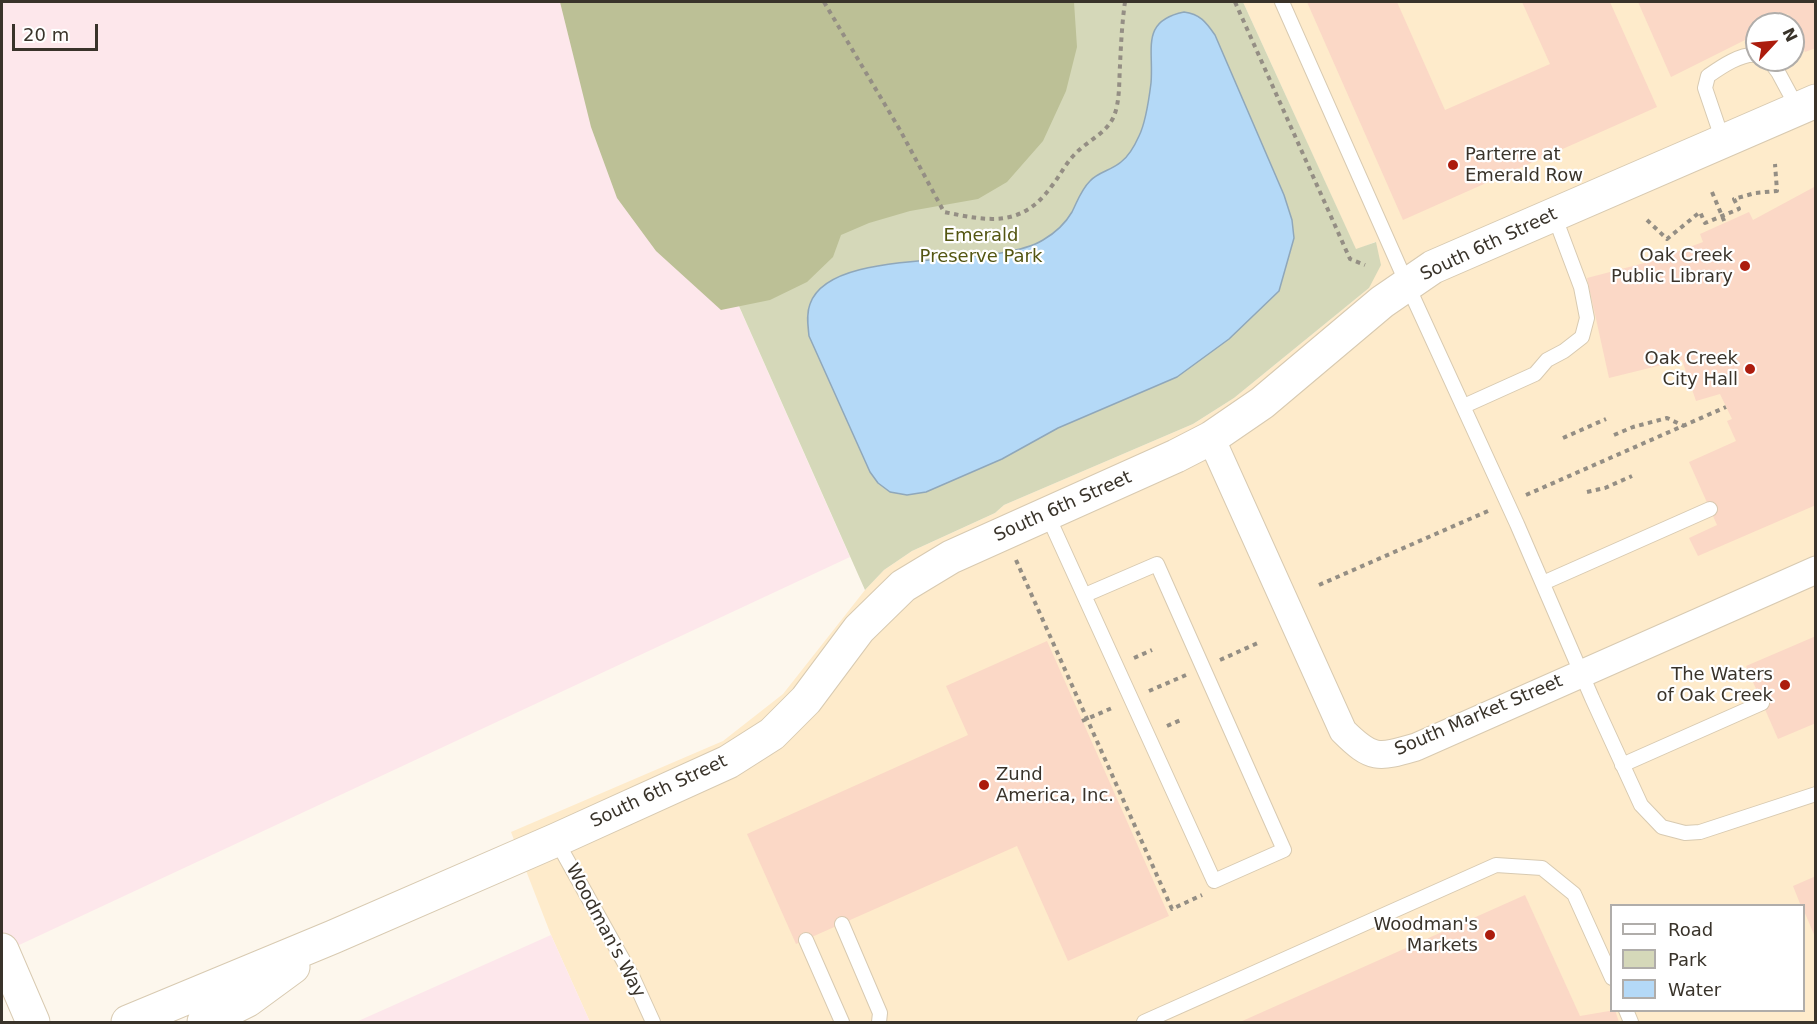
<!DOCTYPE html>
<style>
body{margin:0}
#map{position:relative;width:1817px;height:1024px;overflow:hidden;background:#fdf7ed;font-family:"DejaVu Sans",sans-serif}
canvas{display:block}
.frame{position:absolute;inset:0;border:3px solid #39332a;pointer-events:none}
.legend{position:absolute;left:1610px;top:904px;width:195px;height:108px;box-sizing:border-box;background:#fff;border:2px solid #b0adaa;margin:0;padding:8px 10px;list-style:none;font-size:18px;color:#39332a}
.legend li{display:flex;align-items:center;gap:12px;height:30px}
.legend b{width:30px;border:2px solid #b0adaa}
.north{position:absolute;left:1745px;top:12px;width:60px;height:60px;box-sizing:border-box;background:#fff;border:2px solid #b0adaa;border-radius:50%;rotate:64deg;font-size:16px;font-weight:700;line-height:24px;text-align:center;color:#39332a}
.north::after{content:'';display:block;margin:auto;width:21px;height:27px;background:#ac1c0d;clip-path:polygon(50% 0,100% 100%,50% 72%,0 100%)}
.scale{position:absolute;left:12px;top:24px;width:86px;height:27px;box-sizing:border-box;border:3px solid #39332a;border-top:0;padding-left:8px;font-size:18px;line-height:21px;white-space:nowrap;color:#39332a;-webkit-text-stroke:4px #fff;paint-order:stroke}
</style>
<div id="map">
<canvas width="1817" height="1024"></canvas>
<div class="frame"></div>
<ul class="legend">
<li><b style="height:8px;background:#fff"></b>Road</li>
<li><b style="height:16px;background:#d5d8b9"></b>Park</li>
<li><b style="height:16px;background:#b4d9f7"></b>Water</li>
</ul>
<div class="north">N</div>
<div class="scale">20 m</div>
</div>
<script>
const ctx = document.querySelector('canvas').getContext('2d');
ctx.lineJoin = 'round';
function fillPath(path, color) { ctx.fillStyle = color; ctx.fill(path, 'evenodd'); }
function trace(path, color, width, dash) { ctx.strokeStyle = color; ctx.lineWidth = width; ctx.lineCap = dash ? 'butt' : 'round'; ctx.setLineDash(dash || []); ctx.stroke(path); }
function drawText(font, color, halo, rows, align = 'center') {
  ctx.font = font + ' "DejaVu Sans",sans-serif'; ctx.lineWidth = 4.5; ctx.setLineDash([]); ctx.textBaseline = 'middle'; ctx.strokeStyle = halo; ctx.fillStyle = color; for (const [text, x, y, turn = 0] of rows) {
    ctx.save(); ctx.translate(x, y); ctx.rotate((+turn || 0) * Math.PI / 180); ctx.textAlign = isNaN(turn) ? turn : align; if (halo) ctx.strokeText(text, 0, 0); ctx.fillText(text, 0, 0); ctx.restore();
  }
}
fillPath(new Path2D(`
 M1243,2H1815V1022H590L551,935L511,832L723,741L783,694L865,590L884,570L912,551L995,513L1004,505L1193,424L1234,398L1369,288L1375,242L1356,250ZM1757,24H1793V60H1757ZM1612,906H1804V1010H1612Z`), '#feebcb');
fillPath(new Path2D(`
 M2,2H604L850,557L2,953Z
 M551,935L590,1022H356Z`), '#fde7eb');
fillPath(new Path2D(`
 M604,2H1243L1356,249L1376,242L1381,265L1369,288L1234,398L1193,424L1004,505L995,513L912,551L884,570L865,590Z`), '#d5d8b9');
fillPath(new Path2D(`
 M560,2H1074L1077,47L1066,91L1043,141L1007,182L978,199L910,211L869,223L841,235L833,257L807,282L770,300L721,310L656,251L617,198L591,127Z`), '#bcc096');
const water = new Path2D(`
 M1184,12C1200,14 1206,22 1215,35L1284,195L1292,220L1294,238L1279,291L1229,339L1177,377L1058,428L1002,459L926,492L907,495L890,492L878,483L870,472L809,336C808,326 806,314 810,304C831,244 993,271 1043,240C1055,233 1065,224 1072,212C1078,200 1081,190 1090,181C1098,172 1112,170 1121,162C1129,156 1135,145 1139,136C1146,122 1149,99 1151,83C1154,49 1140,21 1184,12Z`);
fillPath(water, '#b4d9f7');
trace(water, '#8fa7ba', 1.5);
fillPath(new Path2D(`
 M1307,2H1397L1445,110L1550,64L1522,2H1610L1657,107L1403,220Z
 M1638,2H1816V48L1805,52L1788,14L1775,19L1778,24H1757V34L1671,77Z
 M1816,186V505L1698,556L1689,538L1717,525L1689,462L1736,441L1727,421L1732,419L1720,394L1696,401L1682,360L1609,378L1587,278L1652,261L1703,242L1700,234L1749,212L1753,220Z
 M1816,636V723L1778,739L1746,666Z
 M1047,641L1169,916L1068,961L1017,846L796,944L747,834L968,735L946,686Z
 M1816,876V939L1804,911V906H1801L1793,886Z
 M1525,895L1580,1016L1615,1010L1619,1022H1240Z`), '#fbd8c6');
const service = new Path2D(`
 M1282,2L1407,284L1517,524L1592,698L1641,805L1662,827L1685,833L1700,832L1816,794
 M1769,60L1778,72L1798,109
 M1723,141L1705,88L1708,76C1721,67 1741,53 1757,55
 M1464,406L1535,374L1547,360L1564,351L1582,337L1587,318L1581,287L1554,215
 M1047,514L1214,881L1284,850L1157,564L1085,595
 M1543,583L1710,509
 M1622,765L1762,703
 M556,840L633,978L653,1022
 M842,924L880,1013L879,1022
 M806,940L842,1022
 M1626,1010L1631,1022
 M1144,1022L1496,865L1542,868L1574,894L1612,978`);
const minor = new Path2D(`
 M1211,438L1343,731C1372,760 1378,758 1416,747L1816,570`);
const tertiary = new Path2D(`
 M2,950L33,1022
 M128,1022L333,937L556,840L728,762L772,734L806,700L859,629L903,586L951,557L1176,456L1211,438L1262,403L1382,302L1433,267L1816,101
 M204,1022L248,1000L293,967`);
trace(service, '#d8cab1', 16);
trace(minor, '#d8cab1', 29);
trace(tertiary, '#d8cab1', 35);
trace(new Path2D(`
 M824,2L900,130L944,212C988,221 1021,228 1051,187C1060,176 1065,164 1075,154C1087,141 1107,133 1114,116C1120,101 1119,81 1120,65C1121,44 1122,23 1125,2
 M1235,2L1350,259L1365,265
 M1712,192L1725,223
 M1647,220L1667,239L1700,212L1705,223L1739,209L1734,199L1755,193L1777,191L1775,164
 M1614,435L1633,427L1667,418L1684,426
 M1563,438L1606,419
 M1587,492L1605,488L1632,476
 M1526,495L1726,407
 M1016,560L1172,909L1202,895
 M1319,585L1488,511
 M1134,658L1152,650
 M1220,660L1260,642
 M1149,691L1186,675
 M1082,721L1112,708
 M1167,726L1183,719`), '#948e84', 4, [4.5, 4.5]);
trace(service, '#fff', 14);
trace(minor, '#fff', 27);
trace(tertiary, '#fff', 33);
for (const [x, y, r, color] of [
 [1453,165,6,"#ac1c0d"],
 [1745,266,6,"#ac1c0d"],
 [1750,369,6,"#ac1c0d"],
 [1785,685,6,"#ac1c0d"],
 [984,785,6,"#ac1c0d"],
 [1490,935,6,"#ac1c0d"]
]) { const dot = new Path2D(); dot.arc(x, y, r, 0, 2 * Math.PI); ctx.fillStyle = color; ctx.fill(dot); trace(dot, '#fff', 2); }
drawText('18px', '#39332a', '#fff', [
 ["Parterre at",1465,155,"left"],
 ["Emerald Row",1465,176,"left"],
 ["Oak Creek",1733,256],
 ["Public Library",1733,277],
 ["Oak Creek",1738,359],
 ["City Hall",1738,380],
 ["The Waters",1773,675],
 ["of Oak Creek",1773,696],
 ["Zund",996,775,"left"],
 ["America, Inc.",996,796,"left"],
 ["Woodman's",1478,925],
 ["Markets",1478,946]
], 'right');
drawText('18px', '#545612', '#fff', [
 ["Emerald",981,236],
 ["Preserve Park",981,257]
]);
drawText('18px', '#39332a', '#fff', [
 ["South 6th Street",1489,245,-25],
 ["South 6th Street",1063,507,-24],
 ["South Market Street",1479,716,-23],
 ["South 6th Street",659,792,-25],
 ["Woodman's Way",605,931,62]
]);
</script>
